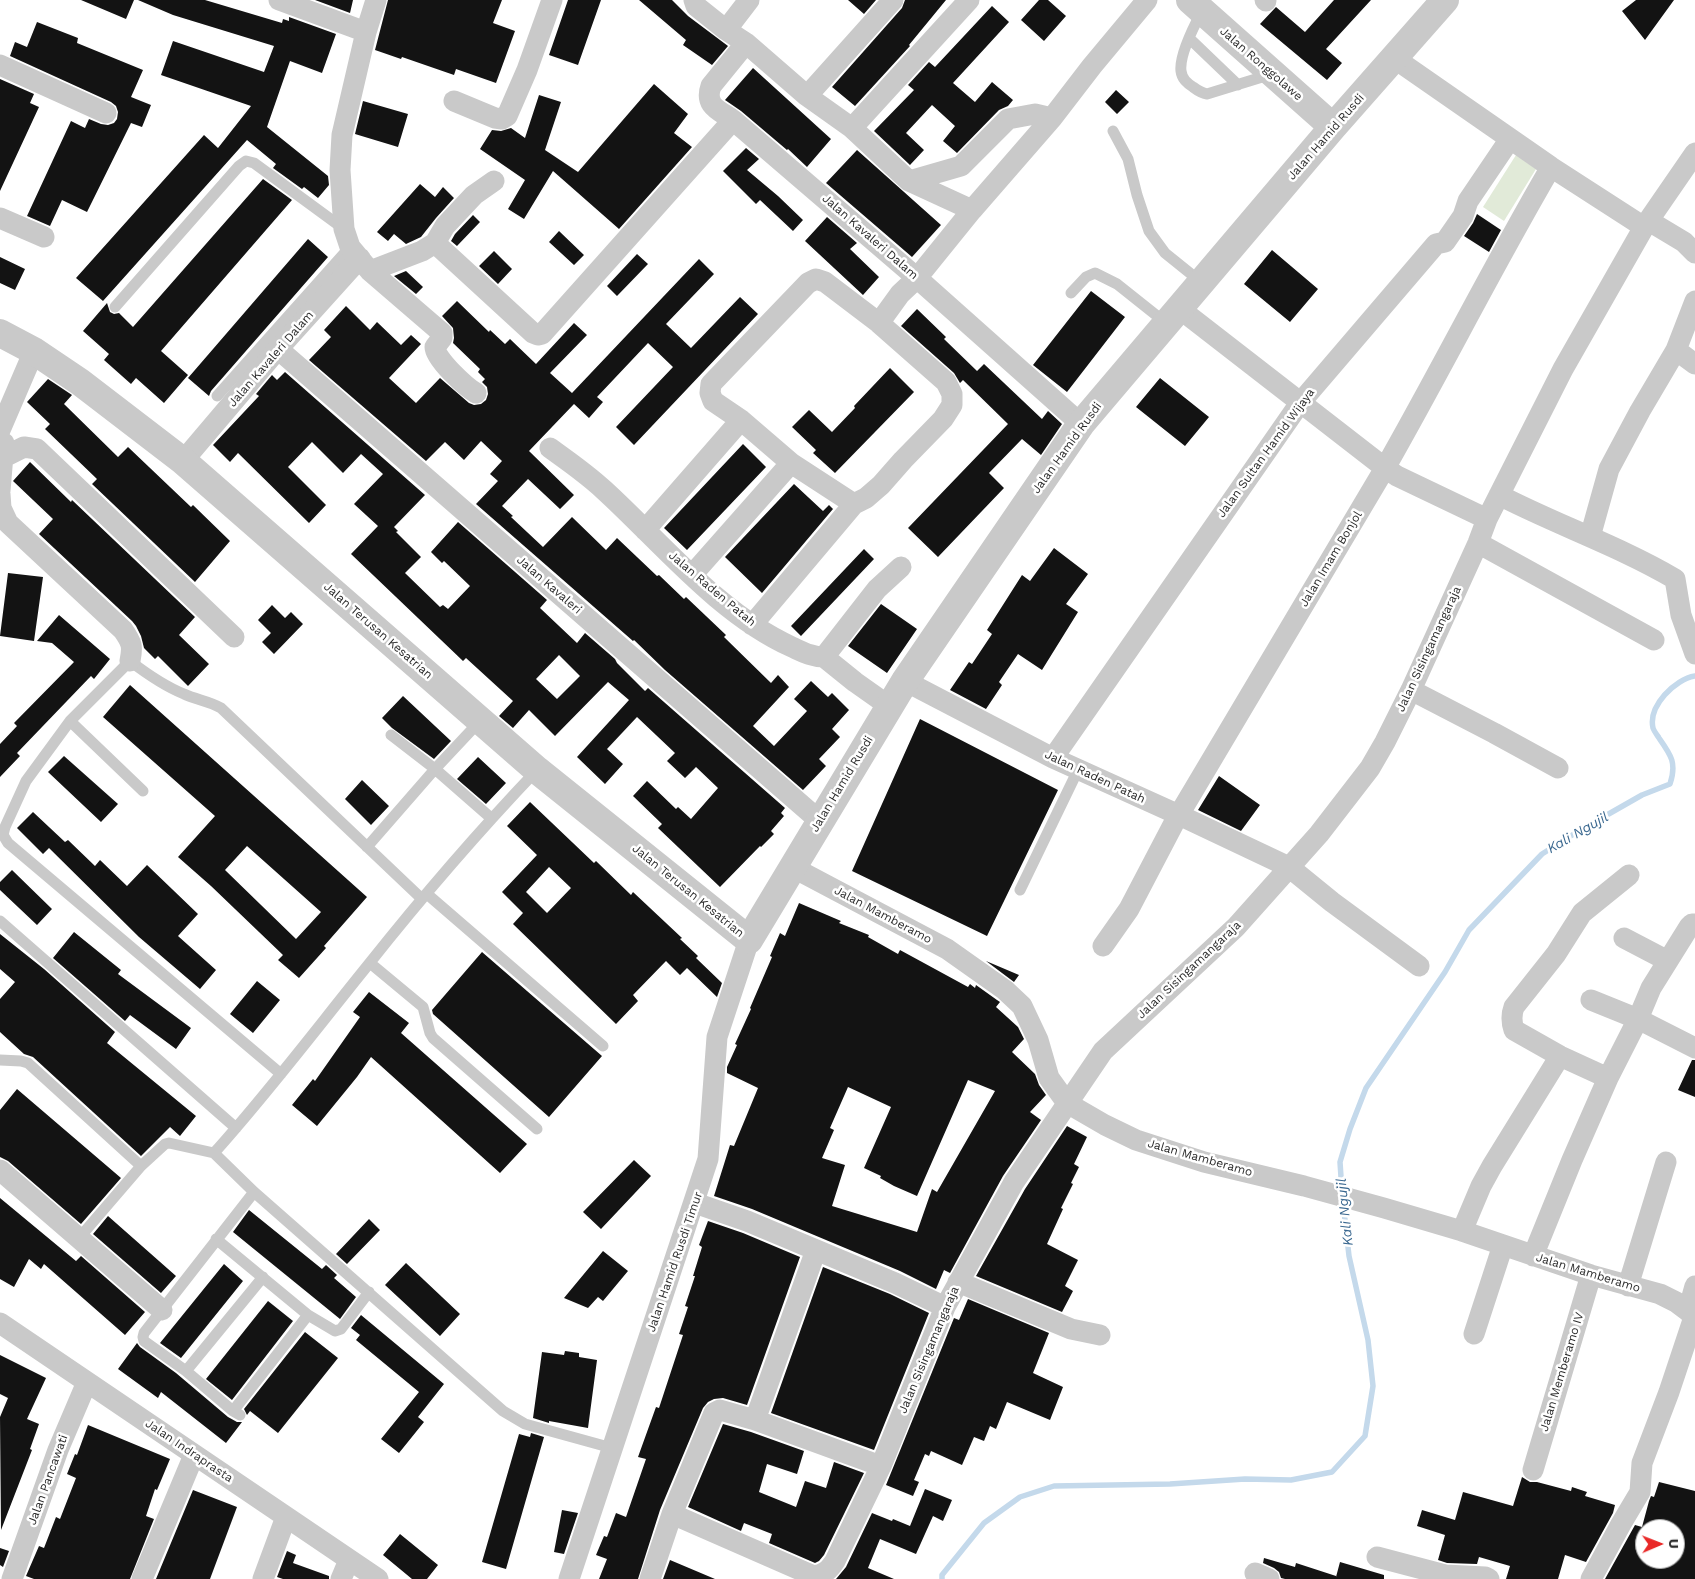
<!DOCTYPE html>
<style>
body{margin:0}
#map{position:relative;width:1695px;height:1579px;overflow:hidden;background:#fff;font-family:"Work Sans",sans-serif}
canvas{display:block}
.north{position:absolute;left:1635px;top:1519px;width:50px;height:50px;box-sizing:border-box;background:#fff;border:1px solid #ababab;border-radius:50%;rotate:89deg;font-size:14px;font-weight:700;line-height:20px;text-align:center;color:#2c2c2c}
.north::after{content:'';display:block;margin:auto;width:18px;height:22px;background:#e92928;clip-path:polygon(50% 0,100% 100%,50% 72%,0 100%)}
</style>
<div id="map">
<canvas width="1695" height="1579"></canvas>
<div class="north">U</div>
</div>
<script>
const ctx = document.querySelector('canvas').getContext('2d');
ctx.lineJoin = 'round';
function fillPath(path, color) { ctx.fillStyle = color; ctx.fill(path, 'evenodd'); }
function trace(path, color, width, dash) { ctx.strokeStyle = color; ctx.lineWidth = width; ctx.lineCap = dash ? 'butt' : 'round'; ctx.setLineDash(dash || []); ctx.stroke(path); }
function drawText(font, color, halo, rows, align = 'center') {
  ctx.font = font + ' "Work Sans",sans-serif'; ctx.lineWidth = 5; ctx.setLineDash([]); ctx.textBaseline = 'middle'; ctx.strokeStyle = halo; ctx.fillStyle = color; for (const [text, x, y, turn = 0] of rows) {
    ctx.save(); ctx.translate(x, y); ctx.rotate((+turn || 0) * Math.PI / 180); ctx.textAlign = isNaN(turn) ? turn : align; if (halo) ctx.strokeText(text, 0, 0); ctx.fillText(text, 0, 0); ctx.restore();
  }
}
fillPath(new Path2D(`
 M1516,155L1536,169L1504,221L1483,207Z`), '#e1ead8');
trace(new Path2D(`
 M1342,1192L1340,1162L1350,1129L1366,1088L1445,972L1469,930L1542,854L1577,832L1642,795L1670,784C1677,763 1671,755 1659,738C1657,735 1654,731 1653,728C1648,706 1675,679 1695,676
 M942,1579V1575L984,1523L1020,1497L1054,1486L1170,1484L1245,1479L1291,1480L1332,1472L1365,1436L1373,1386L1368,1340L1349,1256L1343,1202`), '#c4d9eb', 5.5);
fillPath(new Path2D(`
 M81,0H134L126,19Z
 M138,0H205L282,23L283,19L289,21V17L336,34L322,73L290,61L267,127L328,176L329,185L318,198L304,187L302,189L273,168L276,164L247,140L103,301L76,278L204,135L218,148L251,106L161,75L173,41L264,72L274,46L173,15Z
 M315,0H353L350,13Z
 M388,0H502L493,23L515,31L496,83L456,69L454,75L402,57L401,59L375,50Z
 M568,0H601L578,65L549,55Z
 M639,0H672L688,16L728,46L712,65L683,45L686,40Z
 M848,0H876L864,14Z
 M905,0H946L909,45L910,46L855,106L832,87L902,8Z
 M1039,0H1048L1066,16L1044,41L1021,20Z
 M1334,0H1371L1326,49L1342,63L1327,80L1260,24L1276,7L1305,32Z
 M1636,0H1674L1645,40L1622,11Z
 M992,6L1009,22L953,83L975,102L992,82L1013,100L1008,106L999,110L957,153L943,141L955,126L932,105L906,133L924,150L910,165L874,131L914,90L908,85L929,62L935,67Z
 M37,22L78,38L77,43L143,70L131,97L151,105L142,127L131,123L87,212L62,200L50,226L27,216L71,121L85,128L89,119L101,124L108,125L114,123L117,119L118,112L116,106L111,102L10,56L15,42L27,47Z
 M753,68L831,139L807,167L788,149L787,150L741,111L725,100Z
 M0,79L34,94L30,103L39,107L0,191Z
 M654,84L688,114L674,133L692,147L619,229L553,171L524,219L508,209L525,180L480,149L492,130L501,131L511,128L525,138L539,95L561,102L545,150L578,172Z
 M1116,90L1129,102L1117,114L1105,102Z
 M363,101L408,114L398,147L355,134Z
 M746,148L759,159L747,170L778,196L803,220L793,231L760,200L756,204L723,171Z
 M857,150L941,225L912,257L826,183Z
 M263,179L292,200L161,351L188,375L164,403L136,378L131,384L104,360L109,354L83,331L107,303L110,312L114,314L119,313L133,327Z
 M420,184L435,197L443,187L454,198L436,218L421,237L406,244L394,234L388,241L377,232Z
 M1477,214L1501,230L1489,252L1464,236L1473,223Z
 M473,215L480,222L457,246L451,241L455,234Z
 M827,217L857,243L850,249L879,277L863,295L805,241Z
 M559,231L584,255L574,265L549,242Z
 M308,239L328,257L211,391L209,396L188,378Z
 M1272,250L1318,289L1290,322L1244,284Z
 M494,251L512,269L498,284L479,266Z
 M637,254L648,264L617,296L607,286Z
 M0,257L25,269L15,290L0,283Z
 M699,259L714,274L666,324L691,348L740,297L758,314L634,445L616,427L673,367L648,343L597,397L603,402L589,418L574,404L529,451L574,495L560,509L528,479L502,506L513,516L511,517L543,547L572,517L606,550L617,538L657,576L659,575L684,599L686,597L726,635L724,637L771,683L778,675L789,687L753,726L774,746L807,711L794,699L811,681L828,697L832,693L849,710L832,729L840,737L819,759L826,766L803,790L665,670L634,640L633,641L476,504L498,481L490,474L502,461L481,441L464,460L445,442L426,461L309,360L331,337L324,330L346,306L370,330L377,322L401,345L411,335L421,344L389,378L416,403L440,378L469,403L474,405L481,404L486,400L488,394L487,387L482,382L485,379L478,372L480,369L453,343L454,338L453,328L442,316L457,301L489,332L490,330L505,344L510,339L536,364L574,323L587,335L550,373L572,393Z
 M406,271L423,287L416,294L394,276Z
 M1091,291L1125,317L1067,392L1033,365Z
 M917,309L946,337L944,339L977,371L984,364L1042,419L1048,411L1062,424L1041,455L1022,439L989,473L1004,488L938,557L908,528L1008,424L963,380L960,383L954,373L901,326Z
 M890,368L914,392L835,473L813,453L816,450L792,427L809,410L832,432L855,408L854,406Z
 M285,372L425,495L394,527L398,531L396,532L421,557L405,573L440,607L443,605L448,609L470,586L444,561L442,563L431,552L458,522L547,600L540,608L577,643L585,633L615,659L617,663L645,691L648,688L785,808L781,813L784,816L771,831L774,834L761,847L760,846L720,887L658,828L662,824L633,796L647,781L676,809L678,807L691,819L718,788L696,767L685,778L667,761L675,753L637,717L607,749L623,764L605,784L577,757L629,700L608,682L555,736L529,710L513,728L499,716L513,701L466,658L463,661L351,554L378,526L354,504L383,474L361,454L343,473L312,442L288,467L326,505L309,523L238,453L230,462L213,445L259,396L256,394L272,375L277,380ZM559,655L580,676L557,699L536,679Z
 M1160,378L1209,417L1185,446L1136,407Z
 M48,379L72,395L64,404L118,457L128,447L191,507L193,505L230,541L195,582L92,484L97,479L45,429L50,424L27,402Z
 M743,444L766,467L687,550L664,528Z
 M30,462L71,502L72,500L195,617L179,635L209,664L188,686L158,656L155,659L144,648L141,636L136,626L132,621L39,534L53,519L13,481Z
 M794,484L823,511L829,505L833,509L762,593L725,557Z
 M1054,548L1088,574L1066,604L1078,612L1042,670L1018,654L999,682L1002,685L986,709L950,690L969,662L972,664L992,634L987,630L1022,575L1030,581Z
 M864,549L874,559L801,636L791,626Z
 M8,573L43,577L34,641L0,636Z
 M881,604L917,629L887,673L848,646Z
 M272,605L285,618L291,612L303,624L274,654L262,642L271,633L258,620Z
 M59,615L110,659L94,679L91,676L17,753L20,756L0,777V744L17,726L14,723L74,662L52,643L37,641Z
 M130,685L367,897L324,946L326,948L299,978L278,960L283,955L211,886L178,857L215,816L103,717ZM247,846L321,912L296,939L225,870Z
 M403,696L451,741L434,759L392,728L382,718Z
 M920,719L1058,790L987,936L852,871Z
 M64,756L118,804L101,822L48,772Z
 M478,757L506,783L486,804L457,779Z
 M1219,776L1260,805L1241,831L1198,810Z
 M362,780L389,806L371,825L345,799Z
 M530,802L594,863L596,861L631,895L633,892L682,938L680,939L698,956L696,958L722,983L717,997L687,968L680,975L666,961L633,995L638,1001L616,1024L513,924L523,913L502,892L537,855L507,826ZM549,867L571,888L547,913L526,892Z
 M33,812L65,842L68,840L95,866L100,860L127,886L147,865L198,914L178,936L216,970L200,989L139,937L49,848L43,854L17,828Z
 M12,870L52,909L37,925L0,890V882Z
 M799,903L841,921L839,923L869,935L868,937L898,954L900,950L968,987L970,984L975,988L976,985L997,1000L1000,1002L996,1007L1018,1027L1024,1039L1012,1052L1035,1074L1039,1085L1046,1095L1030,1112L1041,1120L1003,1176L950,1273L944,1270L936,1289L900,1271L752,1209L714,1196L730,1145L734,1146L758,1088L727,1073V1067L737,1045L735,1044L751,1009L750,1008L772,957L770,956L780,933L785,936ZM968,1080L995,1091L937,1192L932,1189L917,1232L832,1206L845,1165L822,1158L834,1130L830,1128L848,1087L891,1107L864,1168L881,1176L880,1178L894,1186L917,1196Z
 M74,932L121,970L118,974L191,1028L176,1049L130,1015L125,1021L53,958Z
 M0,934L44,969L115,1032L107,1043L196,1116L180,1136L170,1127L141,1156L33,1057L24,1054L0,1032V999L15,982L0,969Z
 M482,952L602,1056L549,1117L433,1014L432,1010Z
 M986,961L1019,975L1014,982Z
 M257,981L280,1000L253,1033L230,1014Z
 M369,992L409,1023L401,1033L527,1144L500,1173L371,1057L357,1077L317,1126L292,1105L313,1079L315,1081L360,1017L353,1012Z
 M1692,1060H1695V1097L1678,1090Z
 M17,1089L121,1178L81,1224L8,1161L0,1157V1110Z
 M1067,1126L1087,1137L1074,1164L1079,1167L1071,1183L1073,1184L1061,1208L1063,1209L1047,1244L1078,1260L1065,1286L1073,1291L1062,1312L976,1276L1025,1189Z
 M634,1160L651,1176L601,1229L583,1212Z
 M0,1198L76,1261L81,1256L145,1312L125,1335L44,1264L41,1269L29,1259L14,1287L0,1279Z
 M249,1210L322,1269L326,1265L337,1275L334,1278L356,1297L340,1319L233,1232Z
 M108,1216L176,1276L161,1293L93,1234Z
 M369,1219L380,1230L347,1264L336,1254Z
 M708,1221L743,1233L800,1257L747,1405L723,1398L714,1399L708,1402L703,1408L660,1510L638,1579H599L607,1559L596,1555L604,1536L607,1537L616,1513L626,1517L646,1459L638,1457L656,1407L659,1408L683,1335L679,1334L688,1307L685,1306L695,1276H693L702,1247L699,1245Z
 M603,1251L628,1271L603,1301L598,1297L588,1308L564,1298Z
 M406,1263L460,1314L440,1336L385,1285Z
 M224,1264L243,1281L181,1358L160,1343Z
 M823,1267L890,1294L929,1313L874,1450L771,1413Z
 M968,1299L1049,1333L1033,1373L1063,1387L1050,1420L1007,1402L996,1429L990,1426L984,1441L974,1437L962,1465L931,1451L929,1456L925,1454L914,1480L919,1482L913,1496L886,1485L954,1318L959,1320Z
 M268,1301L293,1321L232,1400L206,1379Z
 M361,1315L444,1384L418,1417L424,1422L399,1453L381,1439L419,1392L356,1340L360,1335L351,1328Z
 M305,1332L338,1358L278,1433L250,1411L247,1415L244,1409Z
 M137,1343L140,1347L176,1373L228,1417L237,1422H242L226,1443L161,1392L158,1398L118,1369Z
 M565,1351L579,1353V1357L597,1360L588,1428L549,1421V1423L533,1418L542,1352L564,1355Z
 M0,1355L46,1378L27,1419L39,1424L30,1449L32,1450L1,1530L0,1417L8,1398L0,1394Z
 M723,1424L751,1432L804,1451L797,1474L767,1464L759,1492L796,1507L805,1481L826,1488L834,1462L864,1473L824,1555L819,1561L815,1563L769,1543L772,1534L744,1523L741,1531L688,1507Z
 M88,1425L170,1459L157,1490L155,1489L146,1516L154,1519L130,1579H34L26,1576L39,1546L44,1548L56,1517L60,1519L76,1478L67,1474L75,1454L77,1455Z
 M531,1433L544,1437L506,1569L482,1562L519,1434L530,1437Z
 M1522,1477L1530,1482H1537L1571,1491L1572,1487L1587,1492L1585,1496L1615,1505L1613,1513L1586,1562L1565,1555L1558,1579H1506L1510,1566L1479,1557L1477,1564L1447,1563L1438,1560L1445,1535L1417,1526L1422,1510L1455,1520L1463,1492L1513,1506Z
 M1659,1482L1695,1491V1579H1605L1635,1525L1642,1527L1649,1501L1651,1496L1654,1497ZM1645,1529H1675V1559H1645Z
 M925,1489L952,1500L943,1521L933,1516L916,1554L880,1539L868,1568L894,1579H836L846,1567L872,1513L892,1521L893,1519L910,1526Z
 M193,1490L237,1507L210,1579H156Z
 M562,1510L578,1513L564,1554L554,1552Z
 M400,1534L438,1565L427,1579H412L383,1555Z
 M0,1548L9,1551L3,1567L0,1565Z
 M287,1551L296,1555L293,1563L329,1576V1579H283L277,1577Z
 M1264,1558L1295,1567L1296,1563L1336,1576V1577L1340,1562L1384,1575V1579H1285L1281,1578L1279,1572L1274,1568L1263,1563Z
 M670,1560L715,1579H663Z`), '#131313');
trace(new Path2D(`
 M1202,11C1194,26 1179,55 1181,71C1182,79 1187,83 1193,87C1197,90 1201,93 1207,94L1272,74
 M1189,38L1238,85
 M1113,131L1128,159L1137,195L1149,231L1165,253L1201,282
 M1071,293L1086,277L1095,273L1117,284L1166,323
 M115,307L239,166L246,161L254,163L344,229
 M217,396L350,247
 M70,721L143,791
 M391,735L435,769L480,721
 M367,847L435,769L491,818
 M1020,890L1078,770
 M427,894L603,1046
 M0,921L236,1128
 M370,963L423,1007L430,1033L433,1038L537,1129
 M0,1060L21,1061L28,1063L141,1166
 M281,1074L8,843L3,835L5,827L26,781L70,721L130,661C147,674 164,686 184,694C197,700 209,701 221,708L422,899
 M214,1153C268,1093 317,1028 368,965C422,897 478,832 537,770
 M80,1237L141,1166L165,1144L169,1143L214,1153L254,1192L503,1411L525,1424L612,1448
 M216,1239L308,1315L335,1331L341,1329L369,1292
 M186,1371L263,1277
 M233,1411L308,1315
 M240,1415L233,1411L186,1371L144,1341L143,1337L144,1333L254,1192`), '#c9c9c9', 11);
trace(new Path2D(`
 M279,0L366,32
 M376,0L366,32L342,135L340,170L344,229L350,247L370,271L442,333V338L435,347C435,359 466,387 476,393
 M694,0L696,6L726,30L746,43L807,96L852,128L909,181L972,210
 M1265,0L1266,1
 M726,30L749,0
 M746,43L711,86C704,106 719,110 733,120L917,278L1081,424
 M1394,58L1551,167L1644,227
 M0,65L106,113
 M807,96L893,0
 M454,101L495,118L502,119L507,116L527,70L552,0
 M852,128L969,0
 M909,181L961,166L1008,119L1035,114L1052,118
 M0,218L44,237
 M1649,221L1684,242L1695,253
 M435,243L533,333L538,335L542,334L733,120
 M370,271L422,251L435,243L445,226L474,195L494,181
 M816,279L825,282L879,323L946,382L952,394V405L943,419L903,460L881,485L866,498L854,504L791,463L741,420L713,401L710,393L711,384L808,283Z
 M1695,301L1676,350L1695,364
 M1180,309L1385,468L1397,476L1487,519
 M879,323L900,294L917,278L972,210L1052,118L1092,66L1147,0
 M278,349L821,822
 M0,430L34,351
 M550,448C568,461 587,474 604,490C662,543 719,614 792,647C803,652 812,657 824,657L855,682L889,706
 M2,458L24,447L37,449L234,637
 M183,461L278,349L360,258
 M0,491L4,443
 M0,494L1,508L8,523L123,630C132,643 133,646 130,661
 M1499,495C1557,525 1619,546 1675,579L1681,615L1695,654
 M645,530L741,420
 M1590,537L1609,469L1640,411L1676,350
 M1478,543L1654,640
 M692,575L791,463
 M752,625L854,504
 M824,657L877,589L901,567
 M905,681L1053,758L1179,815L1289,867L1332,902L1419,966
 M1411,690L1494,733L1558,768
 M1053,758L1300,403L1436,244L1445,242L1463,216L1468,201L1510,139
 M792,867L947,949L1005,990L1022,1006L1038,1040L1049,1078L1067,1103L1105,1125L1136,1140L1204,1162L1304,1186L1384,1208L1462,1231L1591,1275L1660,1294L1676,1302L1688,1311L1695,1318
 M1624,938L1668,961
 M1103,946L1129,909L1174,823L1385,468C1442,368 1493,266 1551,167
 M1591,1000L1638,1019L1695,1048
 M1608,1078L1560,1056L1514,1030C1511,1021 1511,1015 1514,1007L1556,954L1582,913L1629,875
 M0,1170L162,1310
 M695,1203L747,1221L895,1283L945,1307
 M1462,1231L1481,1186L1492,1166L1560,1056
 M1533,1256L1572,1160L1608,1078L1638,1019L1651,988L1689,927L1692,924H1695
 M958,1282L1071,1329L1100,1335
 M1628,1286L1666,1162
 M1688,1311L1695,1286
 M0,1323L378,1579
 M1474,1334L1503,1245
 M755,1420L881,1466
 M1533,1470L1591,1275
 M672,1514L814,1576C825,1574 829,1570 835,1561L881,1466L945,1307L1014,1182L1103,1051L1236,927L1319,834L1370,768L1385,742L1411,690L1478,543L1487,519L1563,369L1644,227L1695,153
 M1377,1557L1445,1575L1485,1577L1489,1579
 M1255,1573L1269,1579
 M12,1579L58,1450L87,1382
 M142,1579L194,1455
 M263,1579L286,1517
 M341,1579L349,1560
 M569,1579L708,1159L717,1037L749,940
 M650,1579L672,1514L714,1413L720,1410L755,1420L816,1250
 M1591,1579L1621,1524L1640,1492L1642,1463L1669,1392L1694,1317`), '#c9c9c9', 21);
trace(new Path2D(`
 M1190,0L1333,127
 M0,333L34,351L80,382L183,461L537,770L749,940L905,681L1081,424L1333,127L1445,0`), '#c9c9c9', 28);
drawText('12px', '#2c2c2c', '#fff', [
 ["Jalan Ronggolawe",1261,64,41],
 ["Jalan Hamid Rusdi",1326,137,-49],
 ["Jalan Kavaleri Dalam",870,237,41],
 ["Jalan Kavaleri Dalam",271,359,-49],
 ["Jalan Hamid Rusdi",1067,448,-54],
 ["Jalan Sultan Hamid Wijaya",1266,453,-54],
 ["Jalan Imam Bonjol",1331,559,-59],
 ["Jalan Kavaleri",549,585,41],
 ["Jalan Raden Patah",712,589,40],
 ["Jalan Terusan Kesatrian",378,631,41],
 ["Jalan Sisingamangaraja",1429,649,-65],
 ["Jalan Raden Patah",1095,777,25],
 ["Jalan Hamid Rusdi",842,784,-59],
 ["Jalan Terusan Kesatrian",688,891,39],
 ["Jalan Mamberamo",883,915,28],
 ["Jalan Sisingamangaraja",1189,970,-43],
 ["Jalan Mamberamo",1200,1158,16],
 ["Jalan Hamid Rusdi Timur",675,1262,-71],
 ["Jalan Mamberamo",1588,1273,17],
 ["Jalan Sisingamangaraja",929,1350,-67],
 ["Jalan Memberamo IV",1562,1372,-73],
 ["Jalan Indraprasta",189,1451,34],
 ["Jalan Pancawati",48,1480,-70]
]);
drawText('italic 14px', '#39678f', '#fff', [
 ["Kali Ngujil",1578,833,-30],
 ["Kali Ngujil",1345,1212,-96]
]);
</script>
